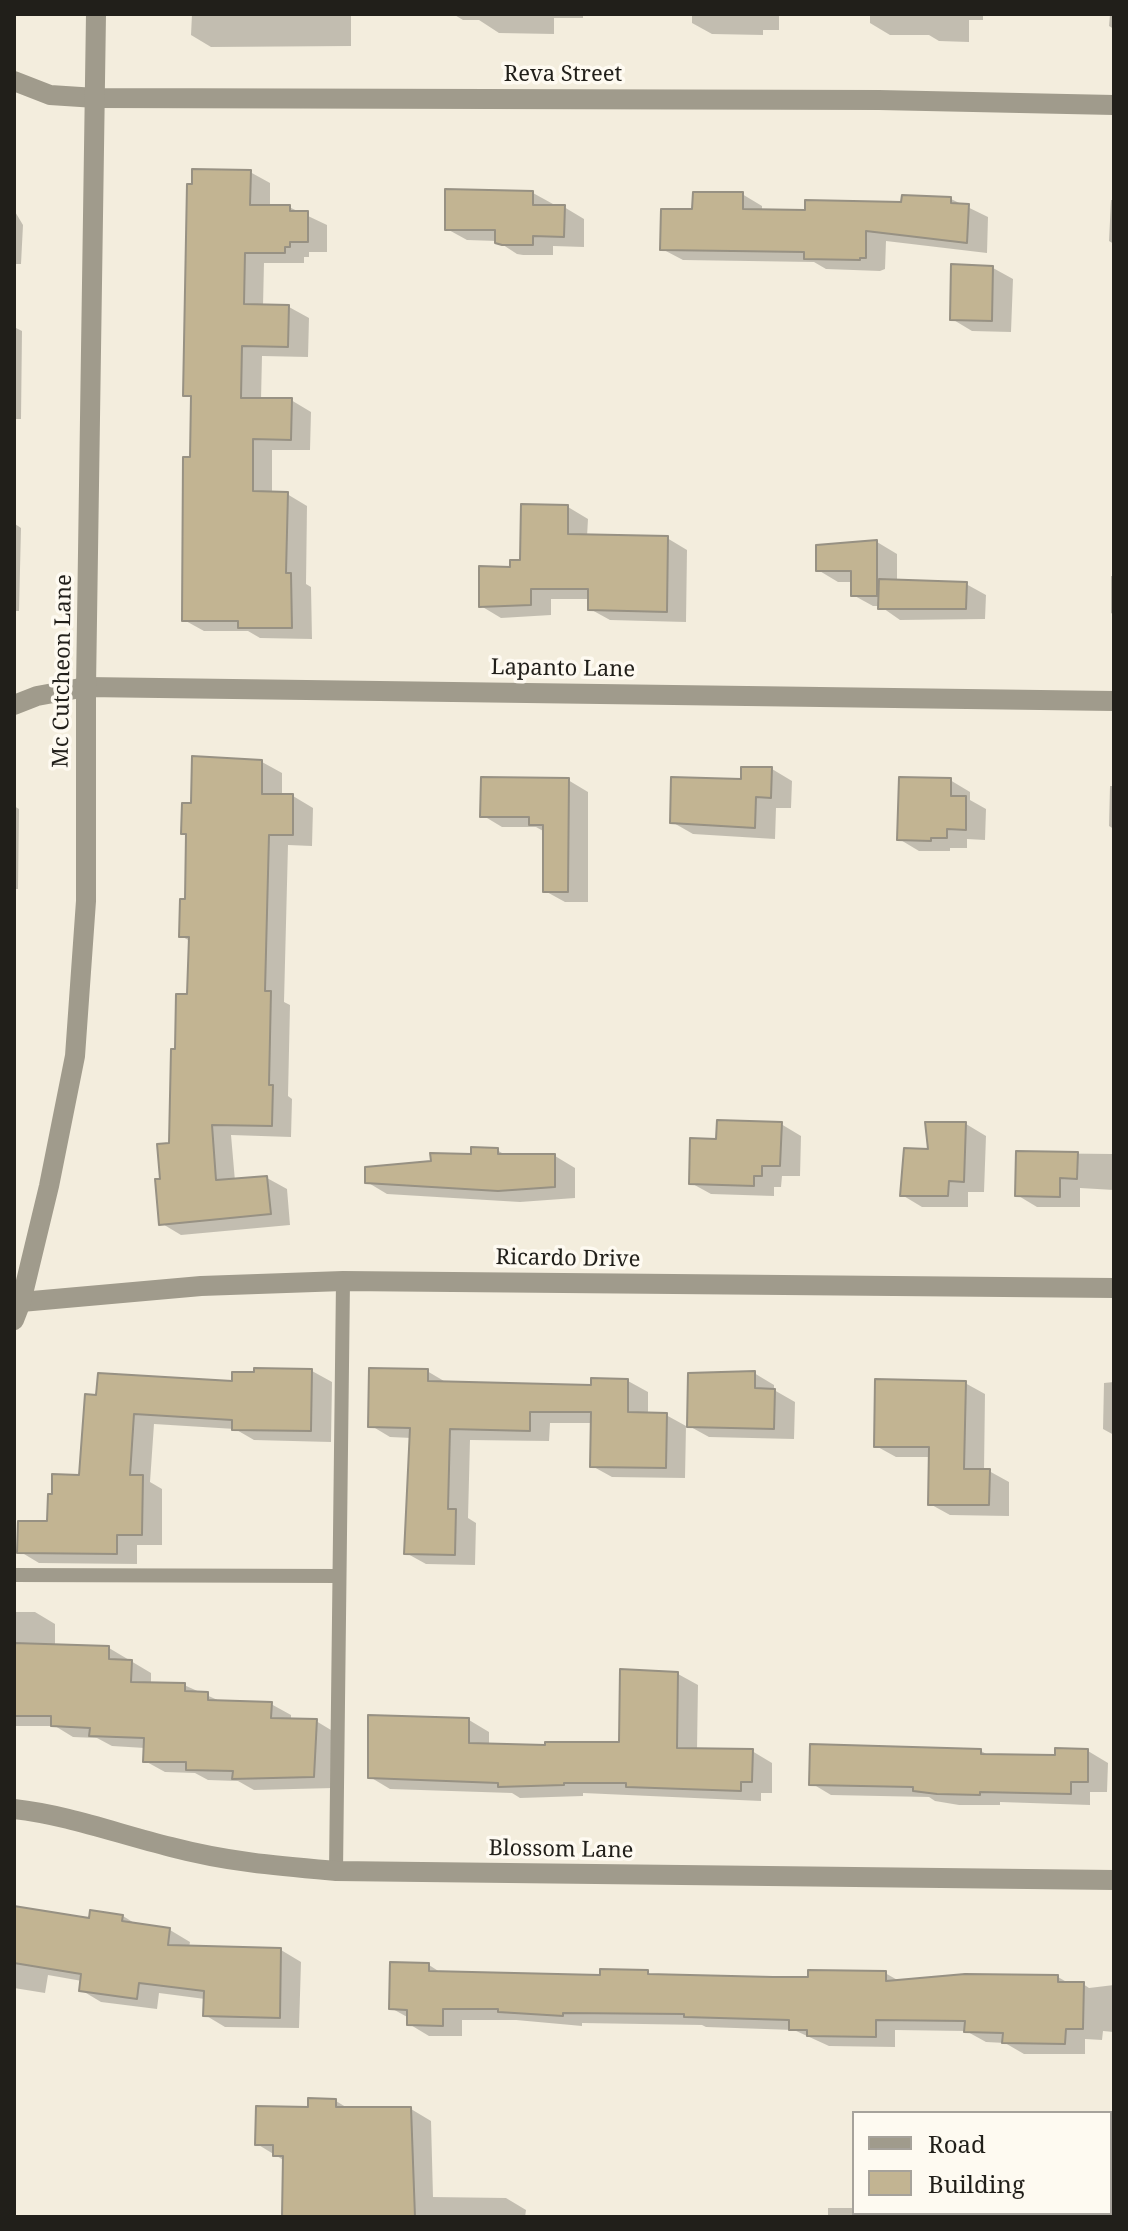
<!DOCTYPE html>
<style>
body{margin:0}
#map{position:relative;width:1128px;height:2231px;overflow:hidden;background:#f3eddd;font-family:"Noto Serif",serif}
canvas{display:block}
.frame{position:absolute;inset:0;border:16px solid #211f1a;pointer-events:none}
.legend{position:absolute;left:852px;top:2111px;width:260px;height:104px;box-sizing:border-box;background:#fefaf1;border:2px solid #a6a29b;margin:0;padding:10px 14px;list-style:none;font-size:24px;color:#211f1a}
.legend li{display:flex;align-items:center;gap:16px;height:40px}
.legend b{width:40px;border:2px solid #a6a29b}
</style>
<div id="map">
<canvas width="1128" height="2231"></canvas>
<div class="frame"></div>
<ul class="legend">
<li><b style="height:10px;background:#a09b8c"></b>Road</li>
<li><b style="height:22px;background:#c2b492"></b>Building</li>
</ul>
</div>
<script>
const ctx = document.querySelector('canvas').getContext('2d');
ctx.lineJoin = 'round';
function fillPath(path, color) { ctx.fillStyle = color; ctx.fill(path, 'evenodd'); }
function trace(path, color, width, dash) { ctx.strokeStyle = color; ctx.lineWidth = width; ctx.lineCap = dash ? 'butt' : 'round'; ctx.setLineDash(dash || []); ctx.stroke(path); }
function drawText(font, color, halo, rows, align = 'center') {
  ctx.font = font + ' "Noto Serif",serif'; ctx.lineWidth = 7; ctx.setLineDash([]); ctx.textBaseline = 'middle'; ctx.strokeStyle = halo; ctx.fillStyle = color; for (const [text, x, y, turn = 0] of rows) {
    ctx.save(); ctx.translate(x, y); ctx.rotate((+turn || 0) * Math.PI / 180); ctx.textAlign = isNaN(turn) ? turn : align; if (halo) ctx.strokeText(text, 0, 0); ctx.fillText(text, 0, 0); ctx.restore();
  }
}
fillPath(new Path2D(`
 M192,14H351V46L211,47L191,35Z
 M453,14H583V18H554V34L499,33L479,20H463Z
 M692,14H779V30H763V35L712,34L692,23Z
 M870,14H983V20H969V42L939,41L929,35H890L870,23Z
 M1110,14H1114V29L1109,26Z
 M250,172L270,183V207H289L327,225V252H309V257H304V263H264L263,306L289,307L309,318L308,357L262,356L261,400H291L311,412L310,450H272V494H287L307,506L306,584L311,587L312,639L260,638L248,631H204L184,620L193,399L185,394Z
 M533,193L553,204V207H564L584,219V247L553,246V255H523L517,254L497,241L467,240L447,229Z
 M742,194L762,206V212H807L951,199L988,217L987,253L886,241L885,269L880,271L826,269L814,262L683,260L662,249L694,211Z
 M1111,200H1114V244L1109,241Z
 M14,210L23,225L21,264H14Z
 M993,268L1013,279L1011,332L972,331L952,319Z
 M14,327L22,331L21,419H14Z
 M14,496L15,524L21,528L19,611H14Z
 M568,507L588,519L587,537L667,538L687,550L686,622L610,620L590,609V599H551V615L501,618L481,606Z
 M877,542L897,554V581L966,584L986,595L985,619L900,620L880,606H873L853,595V582H838L818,570Z
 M1111,576H1114V615L1111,613Z
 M262,762L282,773V796H293L313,808L312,846L288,845L284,1002L290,1005L288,1096L292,1099L291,1137L231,1135L235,1181L267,1178L287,1189L290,1225L181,1235L161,1223L162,1180L171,1145L177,1051L189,996L190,941L181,936L187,901L193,805Z
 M772,769L792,781L791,808H776L775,839L693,834L672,822L742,781Z
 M568,780L588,792V902H565L545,891V832L536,827H502L482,815Z
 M950,780L970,792V800L986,809L985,840L967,839V848H950V851H919L899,839Z
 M1110,786H1114V829L1109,826Z
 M14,806L19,809L18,889H15L14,929Z
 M781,1124L801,1136L800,1176H782L781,1187H774V1196L711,1194L691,1183L718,1142Z
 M966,1124L986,1136L984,1192H968V1207H922L902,1195L930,1151Z
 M497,1150L507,1156H555L575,1168V1198L520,1202L387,1194L367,1182L433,1163Z
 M1018,1153L1114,1154V1190L1080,1188V1207H1037L1017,1195Z
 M312,1371L332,1382L331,1442L254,1440L235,1429L154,1424L150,1482L162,1489V1545H137V1564L39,1563L19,1551L49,1523L81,1477L86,1396L234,1383Z
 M427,1371L449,1384L593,1387L628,1381L648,1392V1415H666L686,1426L685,1478L612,1477L592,1466V1423H550L549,1441L470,1440L468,1518L476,1523L475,1565L426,1564L406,1553L412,1438L390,1437L370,1425Z
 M754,1373L774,1385V1390L795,1402L794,1439L709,1437L689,1426Z
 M1114,1382V1450V1435L1103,1429L1104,1383Z
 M965,1383L985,1394L984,1471H989L1009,1482V1516L950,1515L930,1504L931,1457H896L876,1446Z
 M14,1612H35L55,1624V1646L109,1648L151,1673V1685H184L222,1702L271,1704L291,1715V1720L316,1721L336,1733L334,1788L254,1790L238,1781L208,1780L195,1773L165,1772L145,1761V1748L112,1746L97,1738L73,1737L55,1726H14Z
 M678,1674L698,1685L697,1750L752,1751L772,1763V1793H761V1801L583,1793V1796L520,1798L512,1793L390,1789L370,1777L469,1720L489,1732V1746L547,1747L621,1744Z
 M981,1751L990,1756L1057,1757L1088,1751L1108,1763L1107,1792H1090V1805L1000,1802V1805H959L935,1801L929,1797L831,1795L811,1783Z
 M14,1906L20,1909L91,1920L92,1912L123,1916L139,1926L170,1930L190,1942L189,1948L281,1950L301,1962L299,2028L225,2027L205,2015V1999L159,1993L157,2009L101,2002L81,1990L82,1981L48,1975L45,1993L14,1988Z
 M429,1965L443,1974L602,1977L647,1972L654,1976L810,1979L885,1973L901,1982L1058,1977L1070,1984H1083L1089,1988L1114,1985V2032L1103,2031L1102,2040L1085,2039V2054H1024L1005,2043L986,2042L966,2031L895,2030V2047L829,2046L794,2030L706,2027L702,2025L582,2023V2026L516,2020H462V2036H429L409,2024V2018L391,2008Z
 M336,2101L349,2109H411L431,2121L433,2197L506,2198L526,2210L525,2217H284L285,2161L257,2144L310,2110Z
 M828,2208H854V2213H862L869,2217H828Z`), '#0003');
const building = new Path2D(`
 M192,169L251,170L250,205H290V211H308V242H290V247H285V253H245L244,304L289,305L288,347L242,346L241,398H292L291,440L253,439V491L288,492L286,573H291L292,628H238V621H182L183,457H190L191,396H183L187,184H192Z
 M445,189L533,191V205H565L564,237L533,236V245H502L495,243V230H445Z
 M693,192H743V209L805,210V200L901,202L902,195L951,197V203L969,204L967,243L866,231V258H860V260L804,259V252L660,250L661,209H692Z
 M951,264L993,266L992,321L950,320Z
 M521,504L568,505V534L668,536L667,612L588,610V589H531V605L479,607V566L510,567V560H520Z
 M877,540V596H851V571H816V545Z
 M879,579L967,582L966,609H878Z
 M192,756L262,760V794H293V835H269L265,991H271L269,1085H273L272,1126L212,1125L216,1180L267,1176L271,1214L159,1225L155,1179H160L157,1144L169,1143L171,1049H175L176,994H187L189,937H179L180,899H185L186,834H181L182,803H191Z
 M741,767H772L771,798L756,797L755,828L670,823L671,777L741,779Z
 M481,777L569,778L568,892H543V825H529V817H480Z
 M899,777L951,778V796H966V830L947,829V838H931V841L897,840Z
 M717,1120L782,1122L780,1166H762V1176H754V1186L689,1184L690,1138L716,1139Z
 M925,1122H966L964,1182L949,1181L948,1196H900L904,1148L928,1149Z
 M471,1147L498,1148V1154H555V1187L498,1191L365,1183V1167L431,1161L430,1153L471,1154Z
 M1016,1151L1078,1152L1077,1179L1060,1178V1197L1015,1196Z
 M254,1368L312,1369L311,1431L232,1430V1420L134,1414L130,1475H143L142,1535H117V1554L17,1553L18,1521H47L48,1494H52V1474L79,1475L85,1394L96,1395L98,1373L232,1381V1372H254Z
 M369,1368L428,1369V1381L591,1385V1378L628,1379V1412L667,1413L666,1468L590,1467L591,1412H530V1431L450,1429L448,1509H456L455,1555L404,1554L410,1428L368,1427Z
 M755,1371V1388L775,1389L774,1429L687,1427L688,1373Z
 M875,1379L966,1381L964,1469H990L989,1505H928L929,1447H874Z
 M14,1643L109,1646V1659L132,1660L131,1682L185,1683V1691L208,1692V1700L272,1702L271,1718L317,1719L314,1777L232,1779L233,1771L186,1770V1762H143L144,1738L89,1736L90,1728L51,1726V1716H14Z
 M620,1669L678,1672L677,1748L753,1749L752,1782H741V1791L626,1787V1783H564V1785L498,1787V1783L368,1778V1715L469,1718V1743L545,1745V1742H619Z
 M810,1744L981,1749V1754L1055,1755V1748L1088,1749V1782H1071V1794L980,1792V1795L937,1794L913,1791V1787L809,1785Z
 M14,1906L89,1918L90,1910L123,1915L122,1921L170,1928L168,1945L281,1948L280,2018L203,2016L204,1991L139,1983L137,1999L79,1991L81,1974L14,1963Z
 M390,1962L429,1963V1971L600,1975V1969L648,1970V1974L773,1977H808V1970L886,1971V1981L965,1974L1058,1975V1982H1084L1083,2029H1066L1065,2044L1002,2043L1003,2033L964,2032L965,2021L876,2020V2037L807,2036V2030H789V2020L684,2017V2014L563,2013V2016L498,2012V2009H443V2026L407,2025V2010L389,2009Z
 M308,2098L336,2099V2107H411L415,2217H282L283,2156H273V2145H255L256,2106L308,2107Z`);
fillPath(building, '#c2b492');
trace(building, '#979183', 2);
trace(new Path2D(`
 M14,1575L339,1576
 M336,1871L343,1281`), '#a09b8c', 14);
trace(new Path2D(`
 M14,81L50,95L96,98L879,100L1114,105
 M14,705L37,696L86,687L1114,701
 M21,1302L201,1286L343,1281L1114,1288
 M14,1809C68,1815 118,1834 171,1847C228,1862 278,1866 336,1871L1114,1880`), '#a09b8c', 20);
trace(new Path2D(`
 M14,1320L21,1302L49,1186L75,1056L86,901V687L96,14`), '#a09b8c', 20);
drawText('22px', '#211f1a', '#fefaf1', [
 ["Reva Street",563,75],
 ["Lapanto Lane",563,669,1],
 ["Mc Cutcheon Lane",63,671,-89],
 ["Ricardo Drive",568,1259,1],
 ["Blossom Lane",561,1850,1]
]);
</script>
